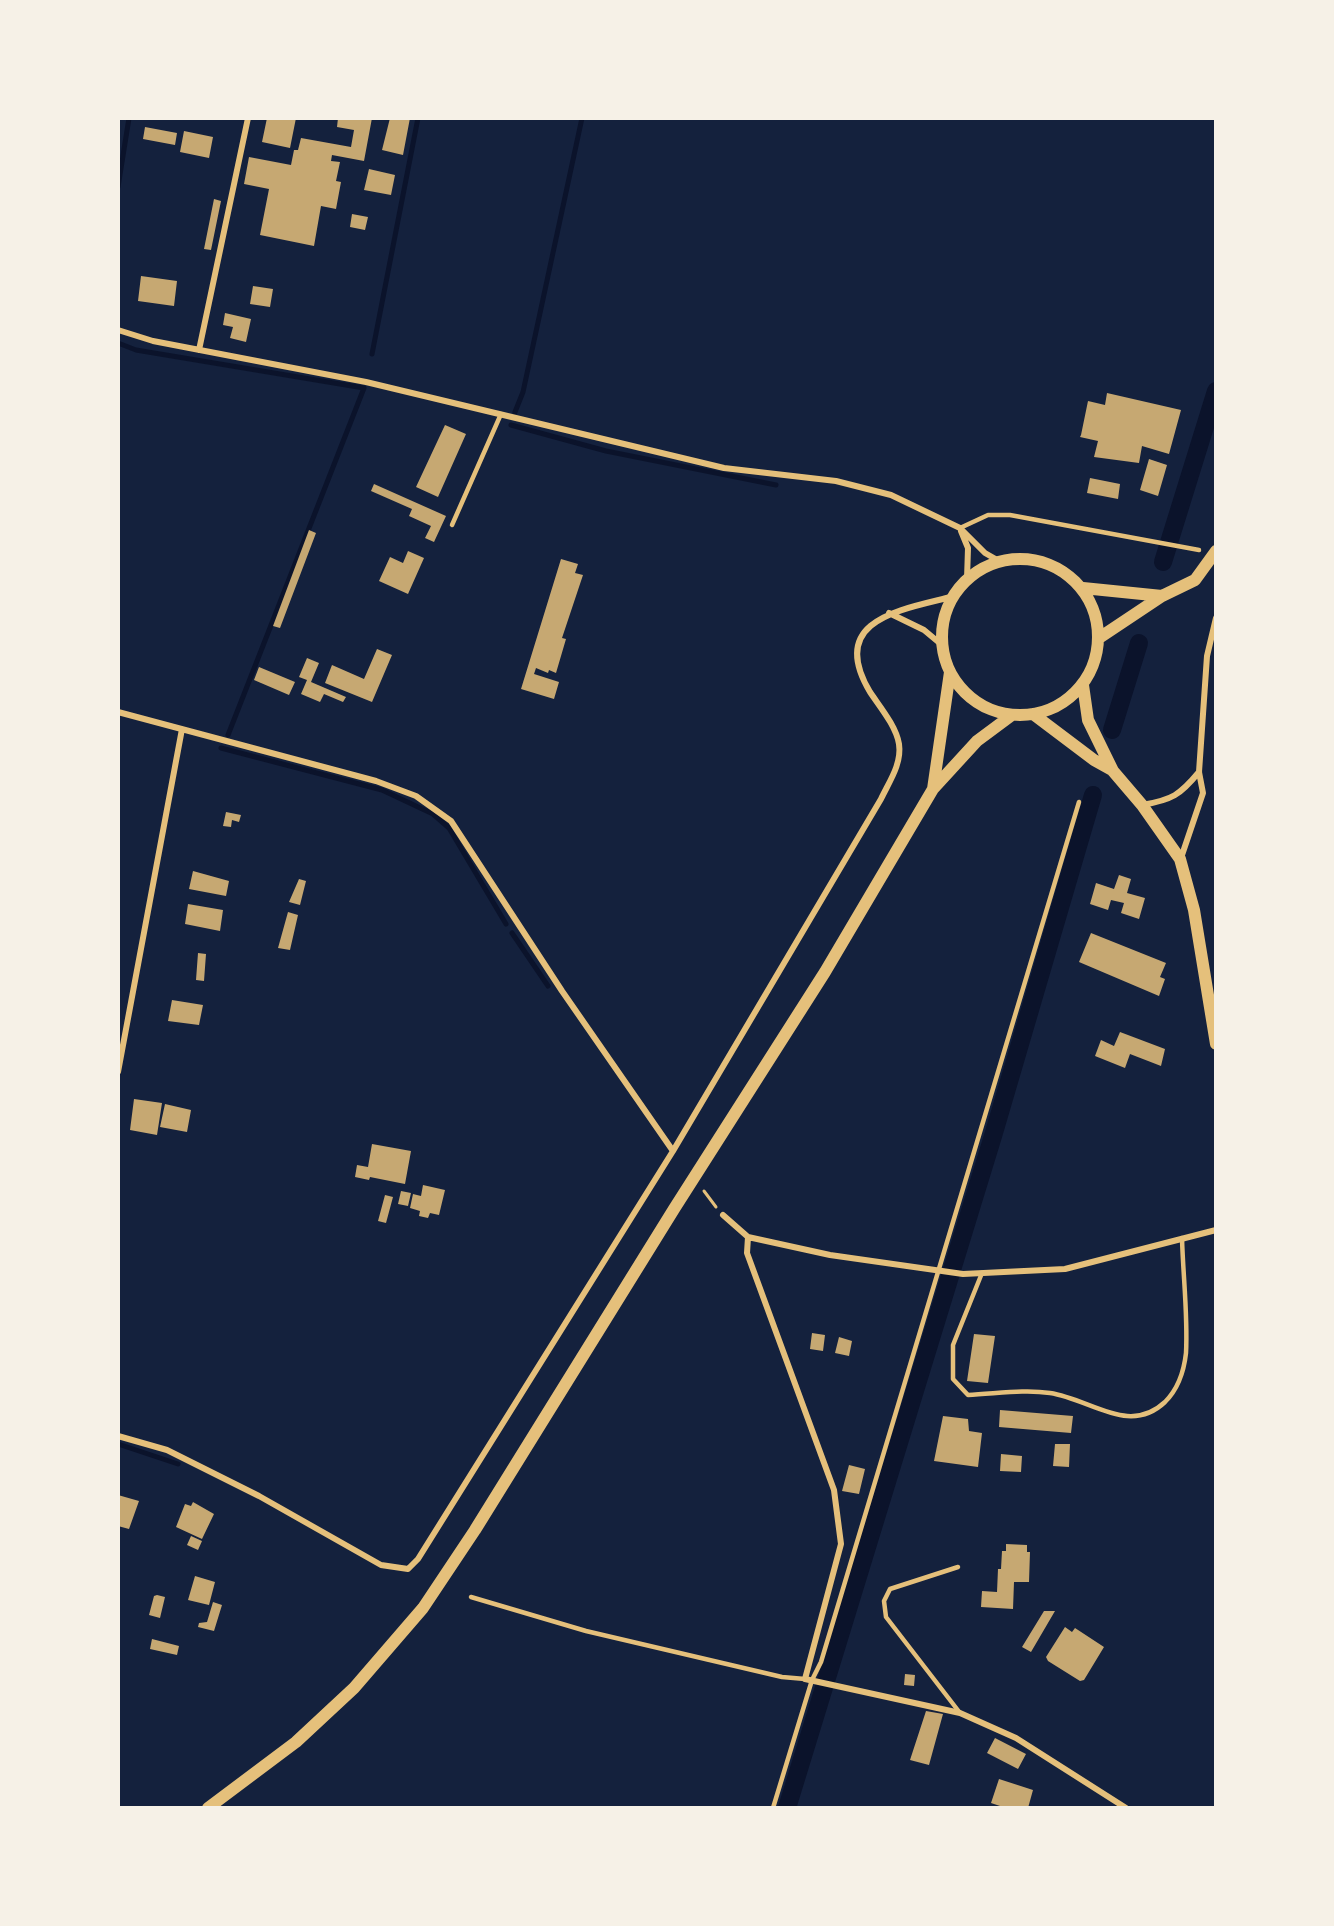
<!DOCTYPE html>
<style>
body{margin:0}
#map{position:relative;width:1334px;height:1926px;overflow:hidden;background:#14213d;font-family:"Golos Text",sans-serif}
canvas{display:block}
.frame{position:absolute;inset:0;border:120px solid #f6f1e7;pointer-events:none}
</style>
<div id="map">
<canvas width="1334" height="1926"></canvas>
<div class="frame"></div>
</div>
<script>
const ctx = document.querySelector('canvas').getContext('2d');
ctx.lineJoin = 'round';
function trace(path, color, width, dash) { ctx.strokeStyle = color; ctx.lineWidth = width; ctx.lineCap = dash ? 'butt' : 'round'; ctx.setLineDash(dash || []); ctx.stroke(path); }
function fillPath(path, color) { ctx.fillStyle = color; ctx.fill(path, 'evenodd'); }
trace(new Path2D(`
 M118,187L129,118
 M118,343L136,350L364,388L228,735
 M372,354L418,118
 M515,412L523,392L582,118
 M511,425L606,451L776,485
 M221,748L382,790L433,814L449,828L506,924
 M512,933L548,986
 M118,1444L178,1464`), '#0b132b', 5);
trace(new Path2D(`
 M1163,562L1216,391
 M1112,730L1139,643
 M787,1808L993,1136L1093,795`), '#0b132b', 18);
fillPath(new Path2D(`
 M267,118H296L290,148L262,142Z
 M338,118H372L364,161L332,155L331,161L340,162L336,181L341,182L336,209L321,206L314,246L260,235L269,189L244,184L249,157L291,165L294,150H298L301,138L351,147L354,130L337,127Z
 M390,118H410L403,155L382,150Z
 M145,127L177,133L175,145L143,139Z
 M184,131L213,137L209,158L180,152Z
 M369,169L395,175L391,195L364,190Z
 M214,199L221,201L211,250L204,249Z
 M352,214L368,217L365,230L350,227Z
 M141,276L177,281L174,306L138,301Z
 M253,286L273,289L270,307L250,304Z
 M225,313L251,319L246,342L230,338L233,327L223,325Z
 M1107,393L1181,410L1169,454L1142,446L1139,463L1094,457L1098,441L1080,437L1081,435L1088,401L1105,405Z
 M445,425L466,434L438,497L416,487Z
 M1149,459L1167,465L1158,496L1140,490Z
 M1090,478L1120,484L1118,499L1087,493Z
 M374,484L446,516L434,542L425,538L431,526L409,516L412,509L371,491Z
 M309,530L316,533L280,628L273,626Z
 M408,551L424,558L408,594L379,581L390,557L403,563Z
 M561,559L578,564L575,573L583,575L562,638L566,639L556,673L549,670L548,673L536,668L534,674L559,682L554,699L521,689Z
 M377,649L392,655L372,702L325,683L332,665L364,679Z
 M307,658L319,663L311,682L346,697L343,702L324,694L320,702L301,694L307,680L299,677Z
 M259,667L295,682L289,695L254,680Z
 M226,812L241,815L239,822L232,820L231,827L223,826Z
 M193,871L229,881L226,896L189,889Z
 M1119,875L1131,879L1127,893L1145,898L1139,919L1121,913L1124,903L1111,900L1108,910L1090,904L1096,883L1114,889Z
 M299,879L306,881L300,905L289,902Z
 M188,904L223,910L220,931L185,924Z
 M288,912L298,915L290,950L278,948Z
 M1091,933L1166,963L1160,977L1165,979L1159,996L1079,962Z
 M198,953L206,954L204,981L196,980Z
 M172,1000L203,1005L199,1025L168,1021Z
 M1120,1032L1165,1049L1161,1066L1130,1054L1125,1068L1095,1056L1101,1040L1114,1046Z
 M134,1099L162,1103L157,1135L130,1130Z
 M165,1104L191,1110L187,1132L160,1127Z
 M372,1144L411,1151L405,1184L370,1177L369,1180L355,1177L357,1165L368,1167Z
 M423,1185L445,1190L439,1215L430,1213L428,1218L419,1216L420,1211L410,1208L413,1194L421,1196Z
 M401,1191L411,1193L408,1206L398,1204Z
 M385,1195L393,1197L386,1223L378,1221Z
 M812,1333L825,1335L823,1351L810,1349Z
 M974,1334L995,1336L988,1383L967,1381Z
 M839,1337L852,1341L849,1356L835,1353Z
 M1000,1410L1073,1416L1071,1433L999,1427Z
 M943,1416L968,1419L969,1431L982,1433L978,1467L934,1461Z
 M1055,1444H1070L1069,1467L1053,1466Z
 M1001,1454L1022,1456L1021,1472L1000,1471Z
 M849,1465L865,1469L859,1494L842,1491Z
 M118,1495L139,1501L129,1529L118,1526Z
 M193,1502L214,1514L202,1539L176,1527L185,1504L191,1506Z
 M191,1536L202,1541L198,1550L187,1545Z
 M1006,1544L1027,1545V1552H1030L1029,1582H1014L1013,1609L981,1607L982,1591L997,1592L998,1569H1001L1002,1551H1006Z
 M195,1576L215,1582L209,1605L188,1600Z
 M157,1595L165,1597L160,1618L149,1615L154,1596Z
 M213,1602L222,1605L214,1631L198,1627L199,1623L207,1622Z
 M1044,1611H1055L1031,1652L1022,1647Z
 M1065,1627L1072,1632L1075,1628L1104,1647L1084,1680L1080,1681L1048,1661L1046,1657Z
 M152,1639L179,1646L177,1655L150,1649Z
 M905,1674L915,1675L914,1686L904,1685Z
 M926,1711L943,1714L929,1765L910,1760Z
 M995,1738L1026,1754L1018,1769L987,1753Z
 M999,1779L1033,1790L1028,1808H1006L991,1803Z`), '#c6a872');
trace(new Path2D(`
 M704,1191L716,1207`), '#e5c07b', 3);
trace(new Path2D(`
 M452,525L501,414
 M960,528L988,515H1010L1199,550
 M982,1273L953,1345V1379L968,1395C995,1394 1024,1389 1050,1393C1091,1399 1129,1436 1165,1402C1178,1389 1184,1371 1186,1353C1188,1315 1183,1276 1182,1238
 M958,1567L890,1589L884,1601L886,1617L960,1713
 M471,1597L586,1631L782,1677L805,1679
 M773,1808L812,1680L821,1662L1079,802`), '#e5c07b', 4.5);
trace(new Path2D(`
 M118,330L153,341L366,382L724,468L836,481L891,495L960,528L985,553L999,561
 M199,350L248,118
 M961,531L968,548L967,579
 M889,613L924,630L942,645
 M118,712L376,781L416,796L451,821L562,991L673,1151
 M1142,805C1172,800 1180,795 1199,772
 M1181,858L1203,793L1199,772L1207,656L1216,618
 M118,1072L182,729
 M723,1215L748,1237L830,1255L963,1274L1065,1269L1216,1230
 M748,1237L747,1253L834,1490L841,1544L805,1679L960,1713L1016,1738L1126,1808
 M118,1436L167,1450L259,1496L381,1565L408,1569L418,1559L673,1151L881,799C889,782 902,764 899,744C896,726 880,707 870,692C827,620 900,610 951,597`), '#e5c07b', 6);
trace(new Path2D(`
 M942 637a78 78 0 1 1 156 0a78 78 0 1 1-156 0Z
 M1083,588L1162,596
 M1099,638L1162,596L1195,580L1216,551
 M1083,685L1088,720L1113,771L1142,805L1180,859L1194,910L1216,1044
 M1033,714L1094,760L1112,770
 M933,789L950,672
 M208,1808L296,1742L354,1688L423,1608L475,1530L674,1209L825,972L933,789L977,741L1012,715`), '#e5c07b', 12);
</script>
